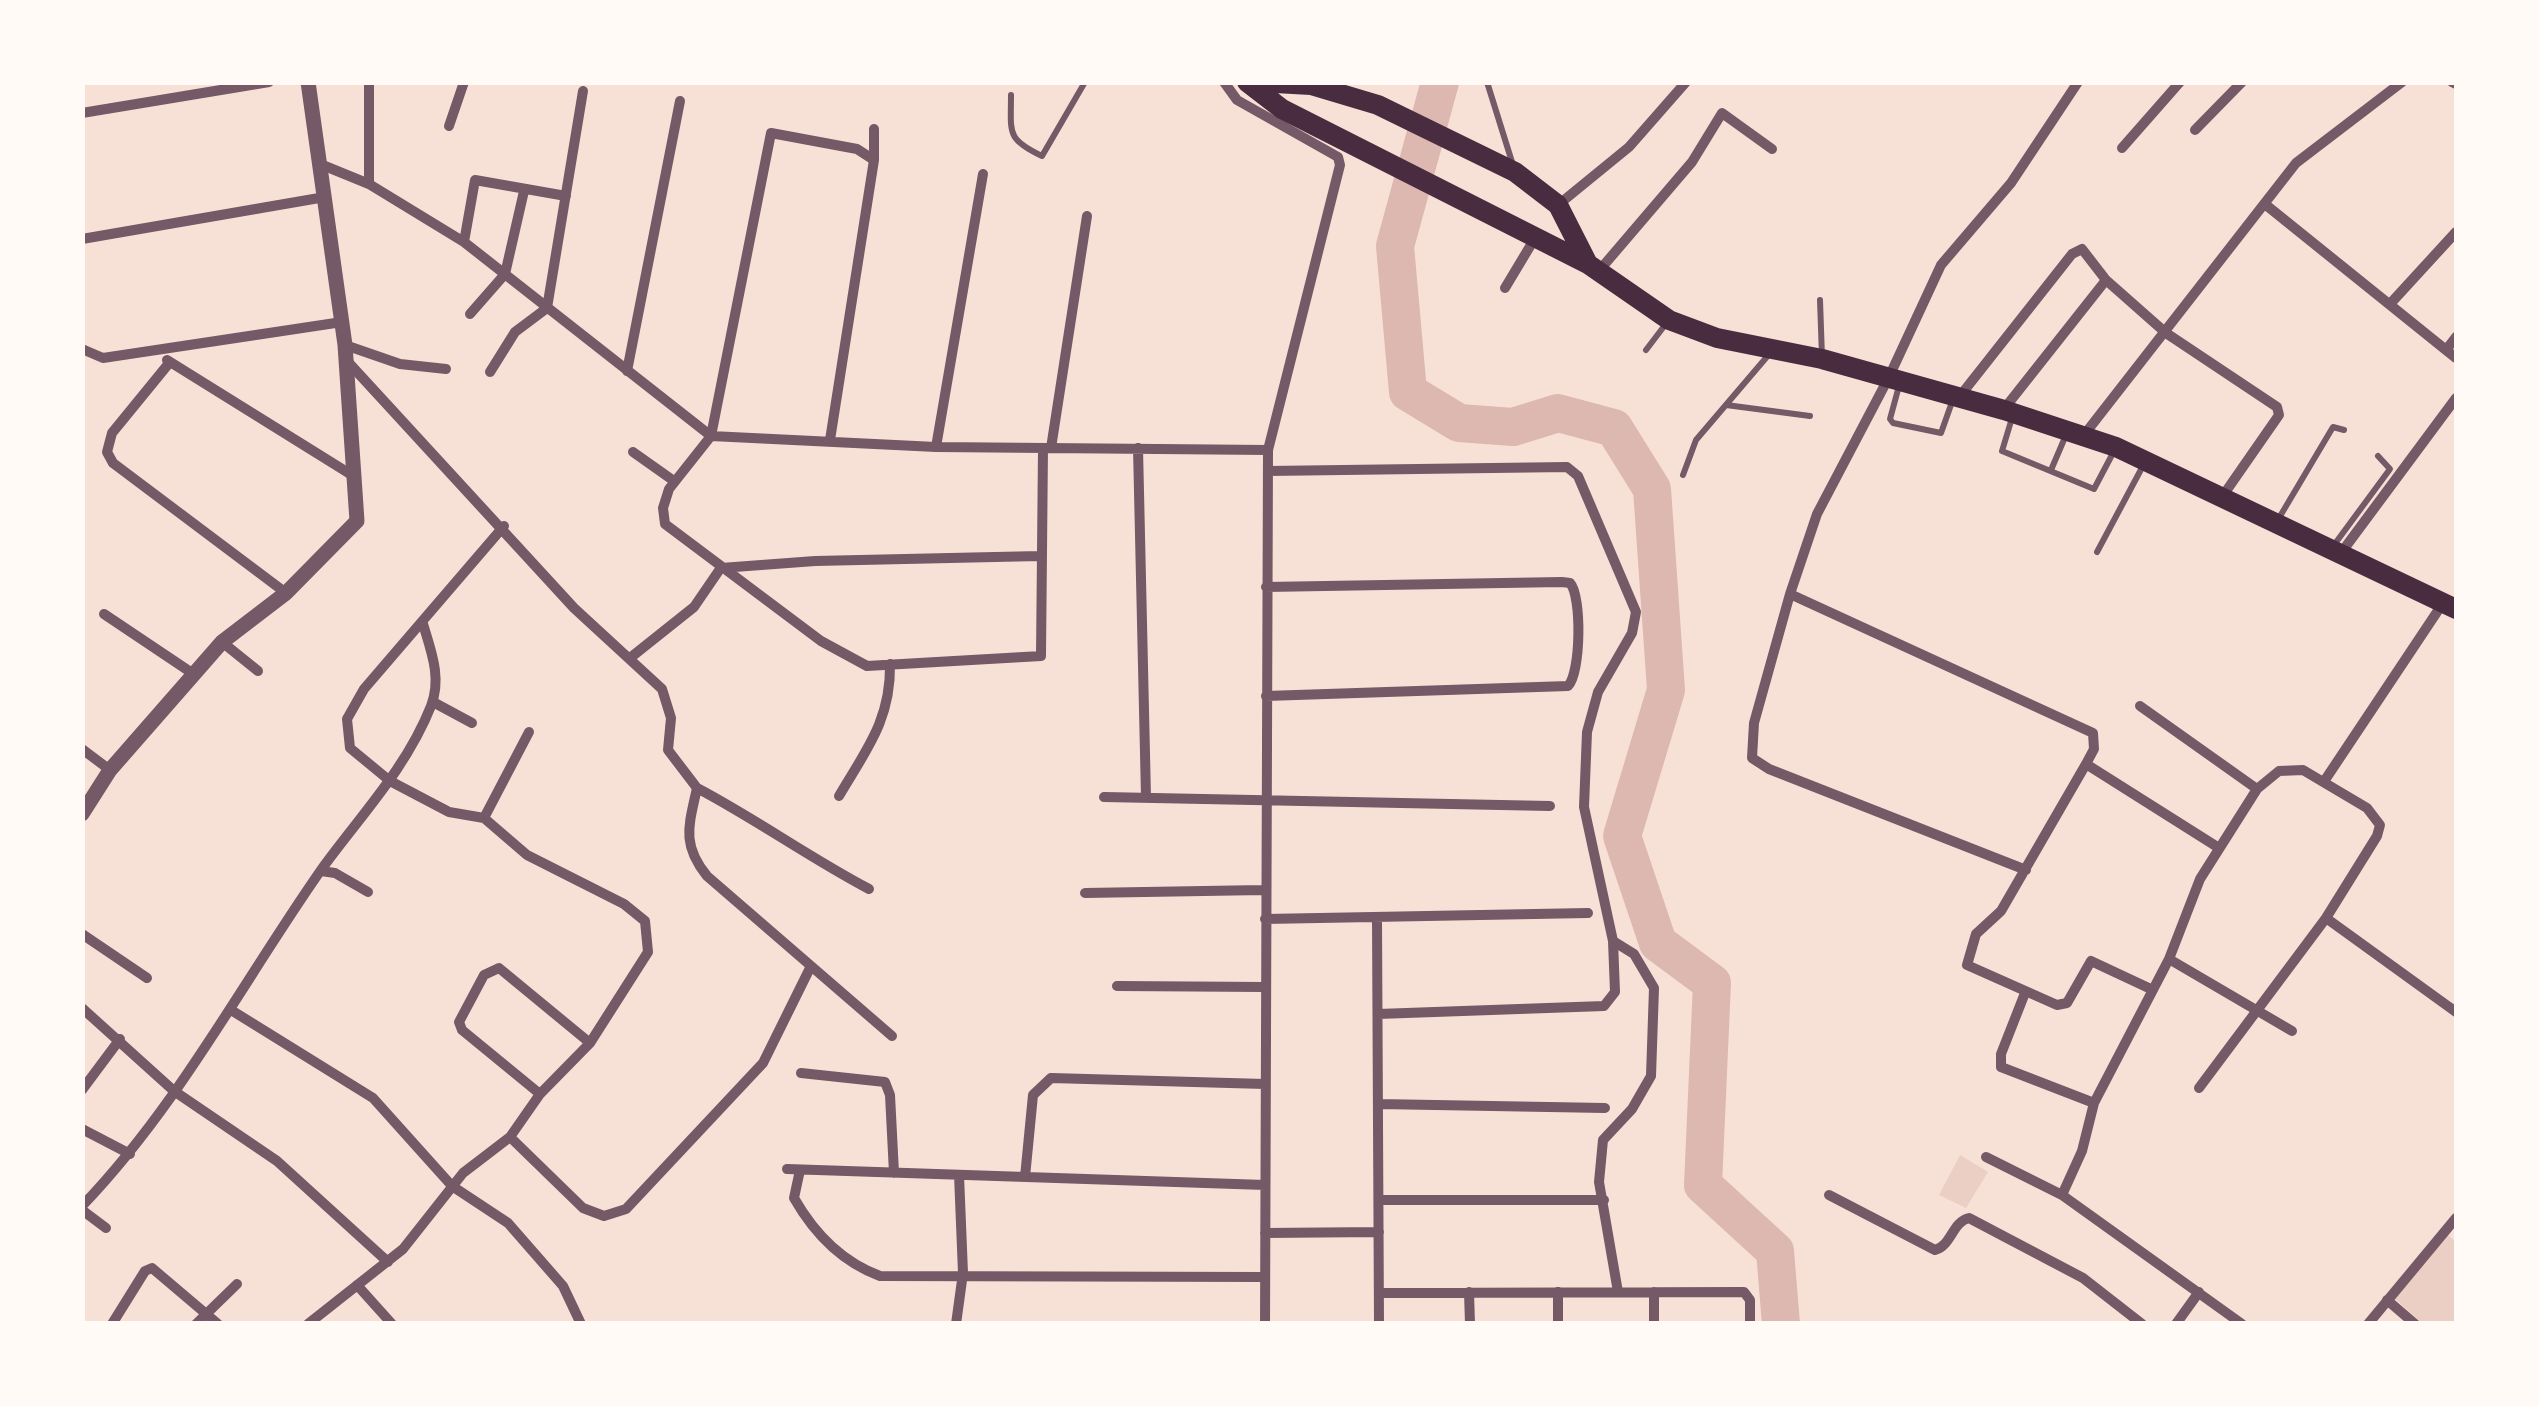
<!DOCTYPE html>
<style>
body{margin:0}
#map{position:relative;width:2539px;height:1406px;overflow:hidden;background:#f7e1d7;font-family:Roboto,sans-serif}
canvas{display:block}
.frame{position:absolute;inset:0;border:85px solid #fffaf5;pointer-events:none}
</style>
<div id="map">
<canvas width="2539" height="1406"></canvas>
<div class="frame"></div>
</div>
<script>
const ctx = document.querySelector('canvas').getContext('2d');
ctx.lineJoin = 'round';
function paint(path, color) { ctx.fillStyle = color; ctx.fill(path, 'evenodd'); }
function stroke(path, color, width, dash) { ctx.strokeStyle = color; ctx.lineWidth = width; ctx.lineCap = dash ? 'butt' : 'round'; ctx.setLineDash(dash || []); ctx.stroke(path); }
const green = new Path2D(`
 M1960,1155l28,17 -22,36 -27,-13z
 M2448,1235l8,7v81h-34l-27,-24z`);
const river = new Path2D(`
 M1440,82l-45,164 13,146 51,31 54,4 45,-14 56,15 38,61 14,201 -44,146 36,107 54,40 -9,202 72,66 6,73`);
const service = new Path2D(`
 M1487,82l25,80
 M1011,95c0,38 -5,44 31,61l43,-74
 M1820,300l2,57
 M1646,350l19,-25
 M1899,386l-9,33 3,4 48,10 11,-31
 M1726,405l84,11
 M2012,418l-10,33 92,38 19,-36
 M2051,470l15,-35
 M1683,475l13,-35 75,-88
 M2279,518l54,-91 11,3
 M2334,545l56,-76 -12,-13
 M2097,552l48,-90`);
const minor = new Path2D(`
 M1224,82l13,18 101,57 2,8 -72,285 -3,874
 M2078,82l-67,101 -70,82 -52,112 -72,137 -27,80 303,139 1,16 -8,15 -85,147 -25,23 -9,31 90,40 10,-2 24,-42 62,29
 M2452,82l4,2
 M82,113l187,-31
 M449,126l15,-44
 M2195,130l47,-48
 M2122,148l58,-66
 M874,160l-17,-11 -86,-16 -60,303 -42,53 -6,19 2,16 156,117 46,25 174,-10 2,-208
 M320,164l49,20 95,58 247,194 225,11 332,3
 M369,184v-102
 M1558,205l71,-58 57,-65
 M2266,205l180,145
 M82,239l243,-42
 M464,242l11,-62 91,16
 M1598,272l94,-110 30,-49 50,36
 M1505,288l30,-50
 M2390,304l66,-72
 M470,314l35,-40 19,-83
 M2456,337l-10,13 10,8
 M345,345l55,19 46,5
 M82,349l21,9 239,-36
 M167,360l188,117
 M170,362l-58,71 -5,19 6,11 173,130
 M348,362l226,246 88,81 9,29 -3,32 29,38c-8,37 -16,56 10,88l185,160
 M627,371l53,-270
 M490,372l25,-40 32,-24 36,-217
 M1960,396l112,-142 10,-5 24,31 60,53 111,74 2,8 -57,82
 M2004,409l102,-129
 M2084,435l212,-272 106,-81
 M830,440l44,-280v-31
 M936,447l47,-273
 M1051,448l36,-232
 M1138,448l8,349
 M633,452l41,29
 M1268,471l299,-4 11,9 58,136 -4,21 -34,59 -11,40 -3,75 29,134 21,13 20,34 -3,88 -19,33 -29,31 -4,42 19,110
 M2341,553l115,-155
 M721,568l94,-7 225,-5
 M1790,594l-36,129 -2,35 17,11 257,101
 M104,614l91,61
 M222,642l36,29
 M630,658l64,-51 26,-38
 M1266,696l302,-10c13,-13 14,-90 2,-103l-8,-1 -296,5
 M433,702l39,21
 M2140,706l117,83
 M82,749l28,21
 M2086,764l133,84
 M2325,780l118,-177
 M697,788c59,31 113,70 172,101
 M839,796c27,-46 52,-76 51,-132
 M1104,797l446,9
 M484,818l45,-86
 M321,871l14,2 33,19
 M1085,893l178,-3
 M2326,918l130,94
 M1265,919l323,-6
 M1377,919l2,405
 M82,934l65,44
 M2169,959l123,72
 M1117,986l147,1
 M2025,993l-24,61v13l93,36
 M82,1008l92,83 103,70 111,101
 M231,1010l142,88 79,88 56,37 55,63 18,38
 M1378,1014l226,-8 11,-14 -2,-51
 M801,1073l84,9 5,13 4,78
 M82,1090l38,-51
 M540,1094l-78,-64 -3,-8 25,-47 15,-7 91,75
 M1378,1104l227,4
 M82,1129l48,25
 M510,1137l73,71 21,8 22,-7 137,-146 47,-95
 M1986,1157l76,38 180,129
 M787,1169l478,16
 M800,1170l-6,28c20,35 48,64 86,78l385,1
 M1025,1177l8,-82 18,-17 214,6
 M1829,1195l106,55c17,-5 17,-28 34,-32l114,60 59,46
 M2062,1195l20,-44 12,-48 75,-144 31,-80 57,-90 22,-18 24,-1 64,38 13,17 -3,11 -51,82 -127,170
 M1379,1200h225
 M82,1206c96,-100 160,-223 239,-336 39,-54 85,-101 110,-164 11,-28 0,-55 -8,-82
 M82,1210l24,18
 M1265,1233l114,-1
 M357,1285l35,39
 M1469,1292l1,32
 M1379,1293l365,-1 6,8v24
 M2387,1300l28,24
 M112,1324l33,-53 7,-3 66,56
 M196,1324l41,-40
 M308,1324l95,-75 60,-76 47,-36 30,-43 50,-51 58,-91 -3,-31 -21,-17 -97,-49 -43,-37 -35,-6 -59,-31 -40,-33 -3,-29 17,-30 140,-163
 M956,1324l7,-51 -4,-98
 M1558,1324v-32
 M1654,1324v-32
 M2176,1324l23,-32
 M2368,1324l88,-106`);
const tertiary = new Path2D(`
 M82,814l28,-44 112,-128 64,-49 71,-72 -12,-176 -37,-263`);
const primary = new Path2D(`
 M1247,82l35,27 306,155 81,56 48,18 105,21 182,51 112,37 340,162
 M1257,82l54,3 67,20 137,67 43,33 30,59`);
paint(green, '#ebcfc5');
stroke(river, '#dcb8b0', 38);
stroke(service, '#755966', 6);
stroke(minor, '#755966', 10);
stroke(tertiary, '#755966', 15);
stroke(primary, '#4a2c40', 20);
</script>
